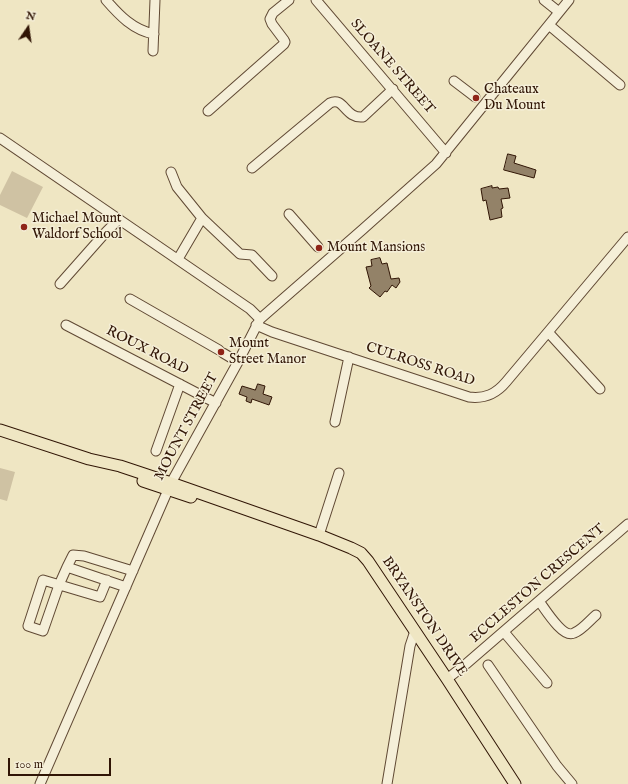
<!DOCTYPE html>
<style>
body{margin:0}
#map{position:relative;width:628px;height:784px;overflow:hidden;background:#efe6c3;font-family:"IM FELL English",serif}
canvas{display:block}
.north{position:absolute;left:8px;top:8px;width:40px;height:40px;-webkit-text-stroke:3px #f5efd8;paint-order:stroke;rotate:13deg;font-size:11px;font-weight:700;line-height:16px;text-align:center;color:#301505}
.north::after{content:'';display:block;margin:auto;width:14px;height:18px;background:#301505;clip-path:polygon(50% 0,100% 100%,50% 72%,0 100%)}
.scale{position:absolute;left:8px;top:758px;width:103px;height:18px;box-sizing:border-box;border:2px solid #301505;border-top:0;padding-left:5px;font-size:12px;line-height:14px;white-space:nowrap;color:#301505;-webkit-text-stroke:3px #f5efd8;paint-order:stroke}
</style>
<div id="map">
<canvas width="628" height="784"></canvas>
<div class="north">N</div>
<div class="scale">100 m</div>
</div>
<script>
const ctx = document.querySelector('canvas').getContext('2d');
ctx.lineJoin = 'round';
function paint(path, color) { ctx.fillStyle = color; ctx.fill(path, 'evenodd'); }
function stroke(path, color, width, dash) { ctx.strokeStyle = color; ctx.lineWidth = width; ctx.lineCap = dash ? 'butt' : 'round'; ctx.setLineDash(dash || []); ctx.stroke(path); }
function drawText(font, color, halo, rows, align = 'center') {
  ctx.font = font + ' "IM FELL English",serif'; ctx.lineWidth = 3; ctx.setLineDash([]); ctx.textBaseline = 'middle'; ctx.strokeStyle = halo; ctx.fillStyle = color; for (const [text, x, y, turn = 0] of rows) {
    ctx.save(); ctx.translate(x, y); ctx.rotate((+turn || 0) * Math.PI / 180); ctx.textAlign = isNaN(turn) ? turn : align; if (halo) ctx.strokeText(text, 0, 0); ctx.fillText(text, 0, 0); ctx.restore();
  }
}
const green = new Path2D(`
 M12,171l31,16 -16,31 -27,-13v-10z
 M0,468l15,4 -8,29 -7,-2z`);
const building = new Path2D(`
 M508,154l8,2 -2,7 22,7 -2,8 -30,-8z
 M492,186v2l6,-1 1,2 9,-1 2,10 -9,1 2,9 -2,1 1,8 -12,3 -4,-20 -3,1 -2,-12z
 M380,258l2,6 5,-1 4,16 8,-1 1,4 -4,6 -4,-3 -5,7 -2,-1 -5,6 -11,-9 2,-2 -5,-19 6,-1 -1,-6z
 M258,384l7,2 -2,8 9,3 -3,8 -17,-6 -1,4 -5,-2 1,-4 -8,-3 3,-8 13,4z`);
const minor = new Path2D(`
 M106,0c13,15 27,30 48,34
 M316,0l130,153
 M544,0l15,12
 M549,25l71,60
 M153,51l2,-51
 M454,81l21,16
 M208,111l76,-67 1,-2 -1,-2 -12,-16 -2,-5 3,-6 16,-13
 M0,138l250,171 10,10
 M252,168l78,-65c14,-7 15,16 33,14l30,-28
 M171,172l6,15 25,31
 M289,214l29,33
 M178,259l24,-41 38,36 12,1 20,21
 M60,284l46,-52 13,-13
 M130,299l89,51
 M66,325l150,78
 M256,325l16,7 197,65c16,2 27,-3 37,-15l122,-145
 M548,332l52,57
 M223,353l15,9
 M335,422l14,-65
 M156,451l24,-67
 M319,535l20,-62
 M67,567l-8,18 -16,46 -15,-5 15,-46 57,17 7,-17
 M126,587l-59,-20 6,-12 11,1 49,15
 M539,601c6,8 24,38 35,32 8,-3 15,-12 22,-18
 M504,632l43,51
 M488,665l69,101 15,18
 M447,679l19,-15 162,-140
 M40,784l131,-301 67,-121 22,-43 102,-89 74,-66 133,-164
 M387,784l23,-138 5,-15`);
const major = new Path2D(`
 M0,430l89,29 31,7 51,17 148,52 32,13 10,5 7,8 79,118 68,105
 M143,481l48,16`);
const markers = [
 [476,98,4,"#8f2418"],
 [24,227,4,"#8f2418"],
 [319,248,4,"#8f2418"],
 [221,352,4,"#8f2418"]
];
const streetNames = [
 ["SLOANE STREET",392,67,49],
 ["ROUX ROAD",147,351,27],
 ["CULROSS ROAD",420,365,18],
 ["MOUNT STREET",187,427,-62],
 ["ECCLESTON CRESCENT",538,584,-41],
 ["BRYANSTON DRIVE",424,617,56]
];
const poiNames = [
 ["Chateaux",484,90],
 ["Du Mount",484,106],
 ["Michael Mount",32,219],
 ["Waldorf School",32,235],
 ["Mount Mansions",327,248],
 ["Mount",229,344],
 ["Street Manor",229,360]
];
paint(green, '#cfc2a3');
paint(building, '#938268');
stroke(building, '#301505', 1);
stroke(minor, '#604934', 11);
stroke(major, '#301505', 13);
stroke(minor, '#f5efd8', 9);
stroke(major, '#efe6c3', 11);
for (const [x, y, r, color] of markers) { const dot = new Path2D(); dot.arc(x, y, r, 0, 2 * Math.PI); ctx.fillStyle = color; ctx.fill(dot); stroke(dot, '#f5efd8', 1.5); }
drawText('14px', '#301505', '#f5efd8', streetNames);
drawText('14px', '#301505', '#f5efd8', poiNames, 'left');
</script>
